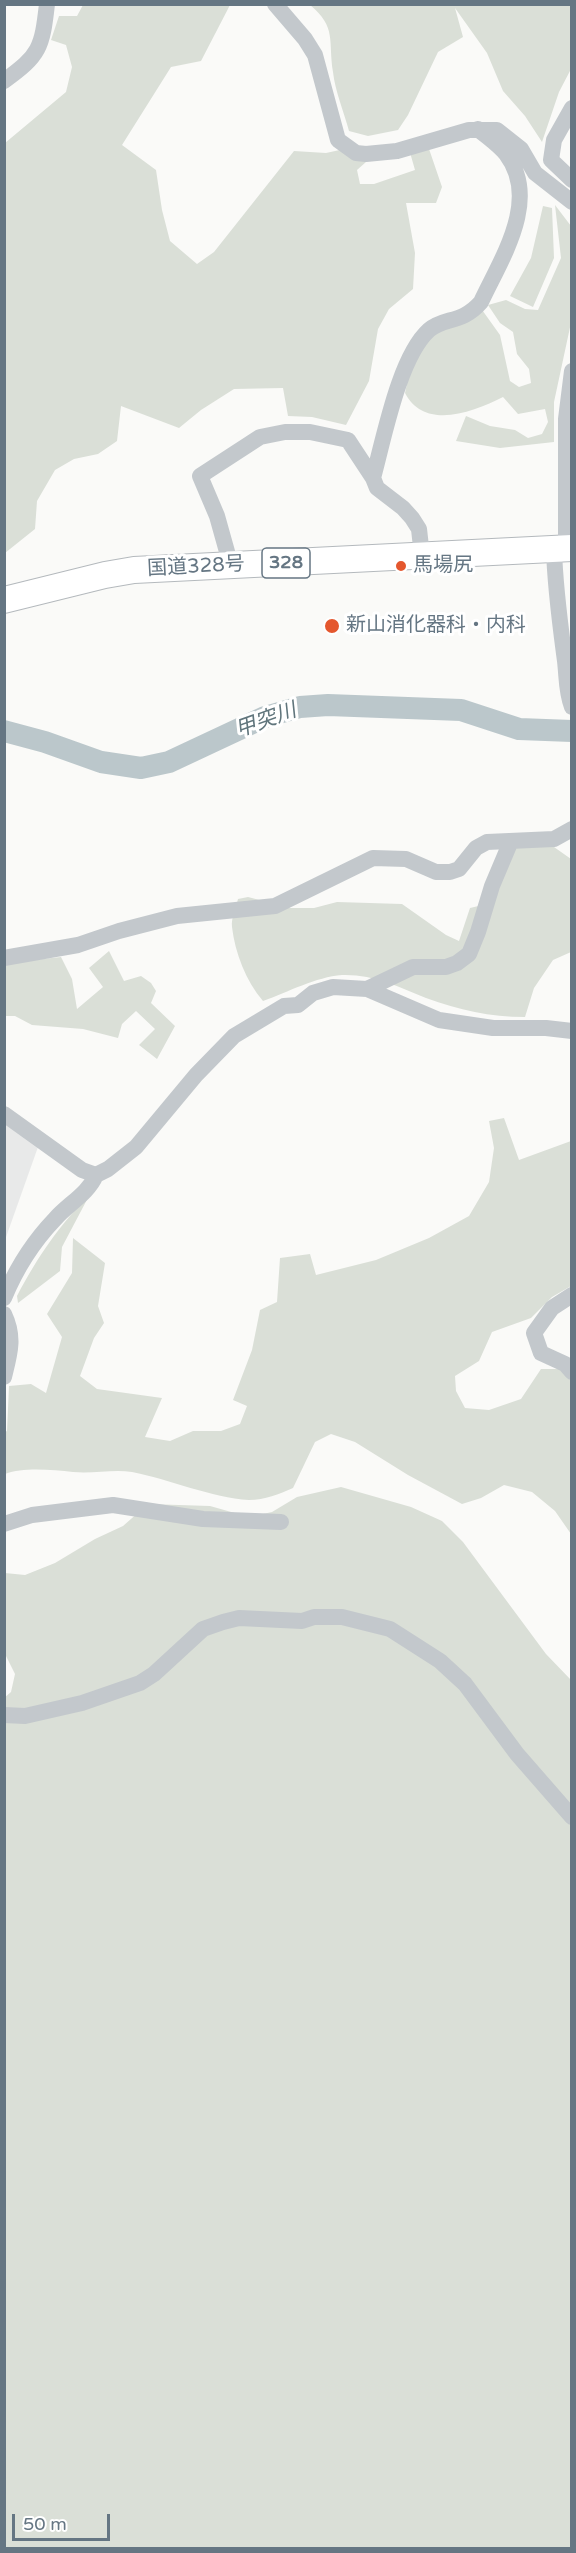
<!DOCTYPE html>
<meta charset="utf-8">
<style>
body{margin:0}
#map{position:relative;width:576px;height:2553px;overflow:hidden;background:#fafaf8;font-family:"Varela Round",sans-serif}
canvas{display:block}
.frame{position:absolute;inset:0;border:6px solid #657683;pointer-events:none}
.scale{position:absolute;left:12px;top:2514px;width:98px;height:27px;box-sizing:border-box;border:3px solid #657683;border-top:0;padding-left:8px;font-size:18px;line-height:21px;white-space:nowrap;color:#657683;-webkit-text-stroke:4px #fff;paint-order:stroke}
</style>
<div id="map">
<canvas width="576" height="2553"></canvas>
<div class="frame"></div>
<div class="scale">50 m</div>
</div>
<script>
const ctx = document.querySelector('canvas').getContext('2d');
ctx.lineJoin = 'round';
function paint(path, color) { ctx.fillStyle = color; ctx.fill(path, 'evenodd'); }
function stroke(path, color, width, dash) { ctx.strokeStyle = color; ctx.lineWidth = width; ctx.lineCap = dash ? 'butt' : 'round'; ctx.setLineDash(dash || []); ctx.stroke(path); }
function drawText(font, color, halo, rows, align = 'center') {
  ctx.font = font + ' "Varela Round","Noto Sans JP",sans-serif'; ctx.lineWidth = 6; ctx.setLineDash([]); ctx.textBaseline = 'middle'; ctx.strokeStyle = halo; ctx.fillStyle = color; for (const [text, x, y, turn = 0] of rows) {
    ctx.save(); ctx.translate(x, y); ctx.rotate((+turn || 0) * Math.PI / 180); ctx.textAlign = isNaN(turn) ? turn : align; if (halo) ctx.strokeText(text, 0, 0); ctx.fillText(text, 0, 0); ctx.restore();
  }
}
const built = new Path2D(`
 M5,1124l33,23 -33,93z`);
const green = new Path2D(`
 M83,5h147l-29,56 -30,6 -49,78 34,25 6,40 8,31 27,23 17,-12 80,-101 32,2 32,-7 17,8 -18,16 3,14h14l41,-14 -6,-21 19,-3 14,41 -6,16h-30l9,50 -2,36 -24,20 -11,20 -9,52 -23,44 -34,-8 -24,-1 -5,-28 -49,1 -33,21 -22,18 -58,-22 -4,35 -19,13 -24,5 -19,11 -18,31 -2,28 -30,24v-410l61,-51 6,-25 -6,-22 -15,-5 8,-24h18z
 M310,5h261v64l-12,23 -17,50 -17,-26 -22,-25 -16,-38 -32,-45 8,29 -25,15 -30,63 -10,15 -30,6 -19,-5c-5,-19 -14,-40 -16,-59 -5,-31 4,-45 -23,-67z
 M555,205l16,21 1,92 -18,84v40l-54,6 -44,-7 10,-25 24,10 25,4 13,8 14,-4 6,-12 -3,-13 -27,5 -15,-17c-30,15 -78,34 -98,-4l6,-29 8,-22 61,-35 20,28 10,46 9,6 12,-4 -2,-14 -12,-15 -4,-22 -13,-9 -12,-18 18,-5 19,9 13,1 23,-52z
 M543,206l9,2 2,50 -21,49 -23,-11 21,-38z
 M516,837l38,10 17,12v93l-18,8 -19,28 -9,29c-35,0 -66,-7 -99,-19 -27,-11 -53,-24 -84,-23 -26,2 -54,17 -79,26 -17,-20 -28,-48 -31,-74 -1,-9 4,-20 6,-28l10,-2 42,11h24l23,-6 65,2 44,31 13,6 11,-33 21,-5z
 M109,951l15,30 17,-5 10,7 5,8 -5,12 24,23 -18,33 -18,-14 16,-16 -19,-18 -14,13 -4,14 -35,-9 -51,-4 -17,-9h-10v-53l56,-6 11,22 5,30 26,-22 -14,-19z
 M504,1118l15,42 52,-19v145l-19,11 -21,21 -39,14 -13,29 -24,15 1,15 9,17 24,2 32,-11 20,-30h30v165l-16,-23 -23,-19 -28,-7 -23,13 -19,6 -54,-29 -53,-33 -24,-8 -16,8 -22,46c-14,6 -28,12 -44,12 -37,-2 -80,-21 -117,-28 -19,-3 -39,2 -59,0 -21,-2 -49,-5 -68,2v-42l2,-1 2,-45 22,-2 15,9 16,-56 -15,-23 25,-41 1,-35 32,25 -7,43 6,17 -10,15 -14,38 17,13 65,9 -17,39 25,4 23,-10h28l19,-7 7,-18 -14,-6 19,-50 8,-40 17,-8 3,-44 30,-4 6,21 60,-15 53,-22 40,-22 20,-34 5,-34 -5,-27z
 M90,1194l-28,53 -2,24 -42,32 -1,-7c21,-40 42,-70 73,-102z
 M341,1487l70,20 31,14 21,21 83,112 25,26v868h-566l-1,-850 7,-6 4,-18 -10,-20v-81l20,2 30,-12 40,-24 28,-13 25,-22 62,2 39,11 23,-5 25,-15z`);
const river = new Path2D(`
 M4,731l41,11 56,20 40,6 28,-6 96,-45 35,-10 28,-2 133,5 58,19 53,2`);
const minor = new Path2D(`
 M275,4l30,35 10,16 23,85 18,13 10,1 31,-3 72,-21h28l24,19 14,24 37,29
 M4,81c36,-26 38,-33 43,-77
 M572,108l-18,32 -3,20 21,20
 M373,478c11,-40 26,-121 56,-148 15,-13 33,-6 52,-28 20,-43 60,-102 25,-148 -7,-9 -19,-17 -28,-25
 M566,548v-129l6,-48
 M554,549c1,39 6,74 11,112 2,17 1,31 7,46
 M231,566l-14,-50 -17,-40 60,-39 25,-5h25l38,8 25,38 4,10 26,20 9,10 7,11 3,27
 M4,958l74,-13 41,-14 58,-15 98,-10 98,-48 33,1 30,13h14l9,-3 17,-21 11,-6 67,-3 18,-10
 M367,989l46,-22h33l11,-4 12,-9 9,-22 14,-46 19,-45
 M4,1114l78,56 14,5 12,-6 28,-22 60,-72 38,-39 50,-30 14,-1 15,-12 20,-6 34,2 72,31 54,8h53l26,3
 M572,1295l-20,13 -18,25 7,20 24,11 7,8
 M4,1298c12,-29 29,-56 51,-79 13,-15 33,-25 41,-44
 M4,1314c11,23 6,39 0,63
 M4,1524l28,-9 81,-10 90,14 78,3
 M4,1715l21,1 57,-13 58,-20 14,-9 49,-45 20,-7 16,-4 63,3 12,-4h28l48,12 50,32 25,23 52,70 55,63`);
const highway = new Path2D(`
 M4,600l101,-25 29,-5 438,-22`);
const markers = [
 [401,566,6,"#e4572e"],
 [332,626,8,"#e4572e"]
];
const shields = [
 [286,563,48]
];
const shieldNames = [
 ["328",286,563]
];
const poiNames = [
 ["馬場尻",413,566],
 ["新山消化器科・内科",346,626]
];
const streetNames = [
 ["国道328号",196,567,-3]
];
const waterNames = [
 ["甲突川",266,721,-20]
];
paint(built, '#e8e9e9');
paint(green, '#dadfd7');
stroke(river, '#bbc7cb', 22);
stroke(highway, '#b4b9bd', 28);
stroke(minor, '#c3c8cc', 16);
stroke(highway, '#fff', 26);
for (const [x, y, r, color] of markers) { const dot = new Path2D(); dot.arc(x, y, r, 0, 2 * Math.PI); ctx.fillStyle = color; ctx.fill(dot); stroke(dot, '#fff', 2); }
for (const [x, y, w] of shields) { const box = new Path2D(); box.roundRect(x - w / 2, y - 15, w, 30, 4.5); ctx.fillStyle = '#fff'; ctx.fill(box); stroke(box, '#657683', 1.5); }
drawText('bold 18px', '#657683', null, shieldNames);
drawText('20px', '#657683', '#fff', poiNames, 'left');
drawText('20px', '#657683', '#fff', streetNames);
drawText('italic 21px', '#60757c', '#fff', waterNames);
</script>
